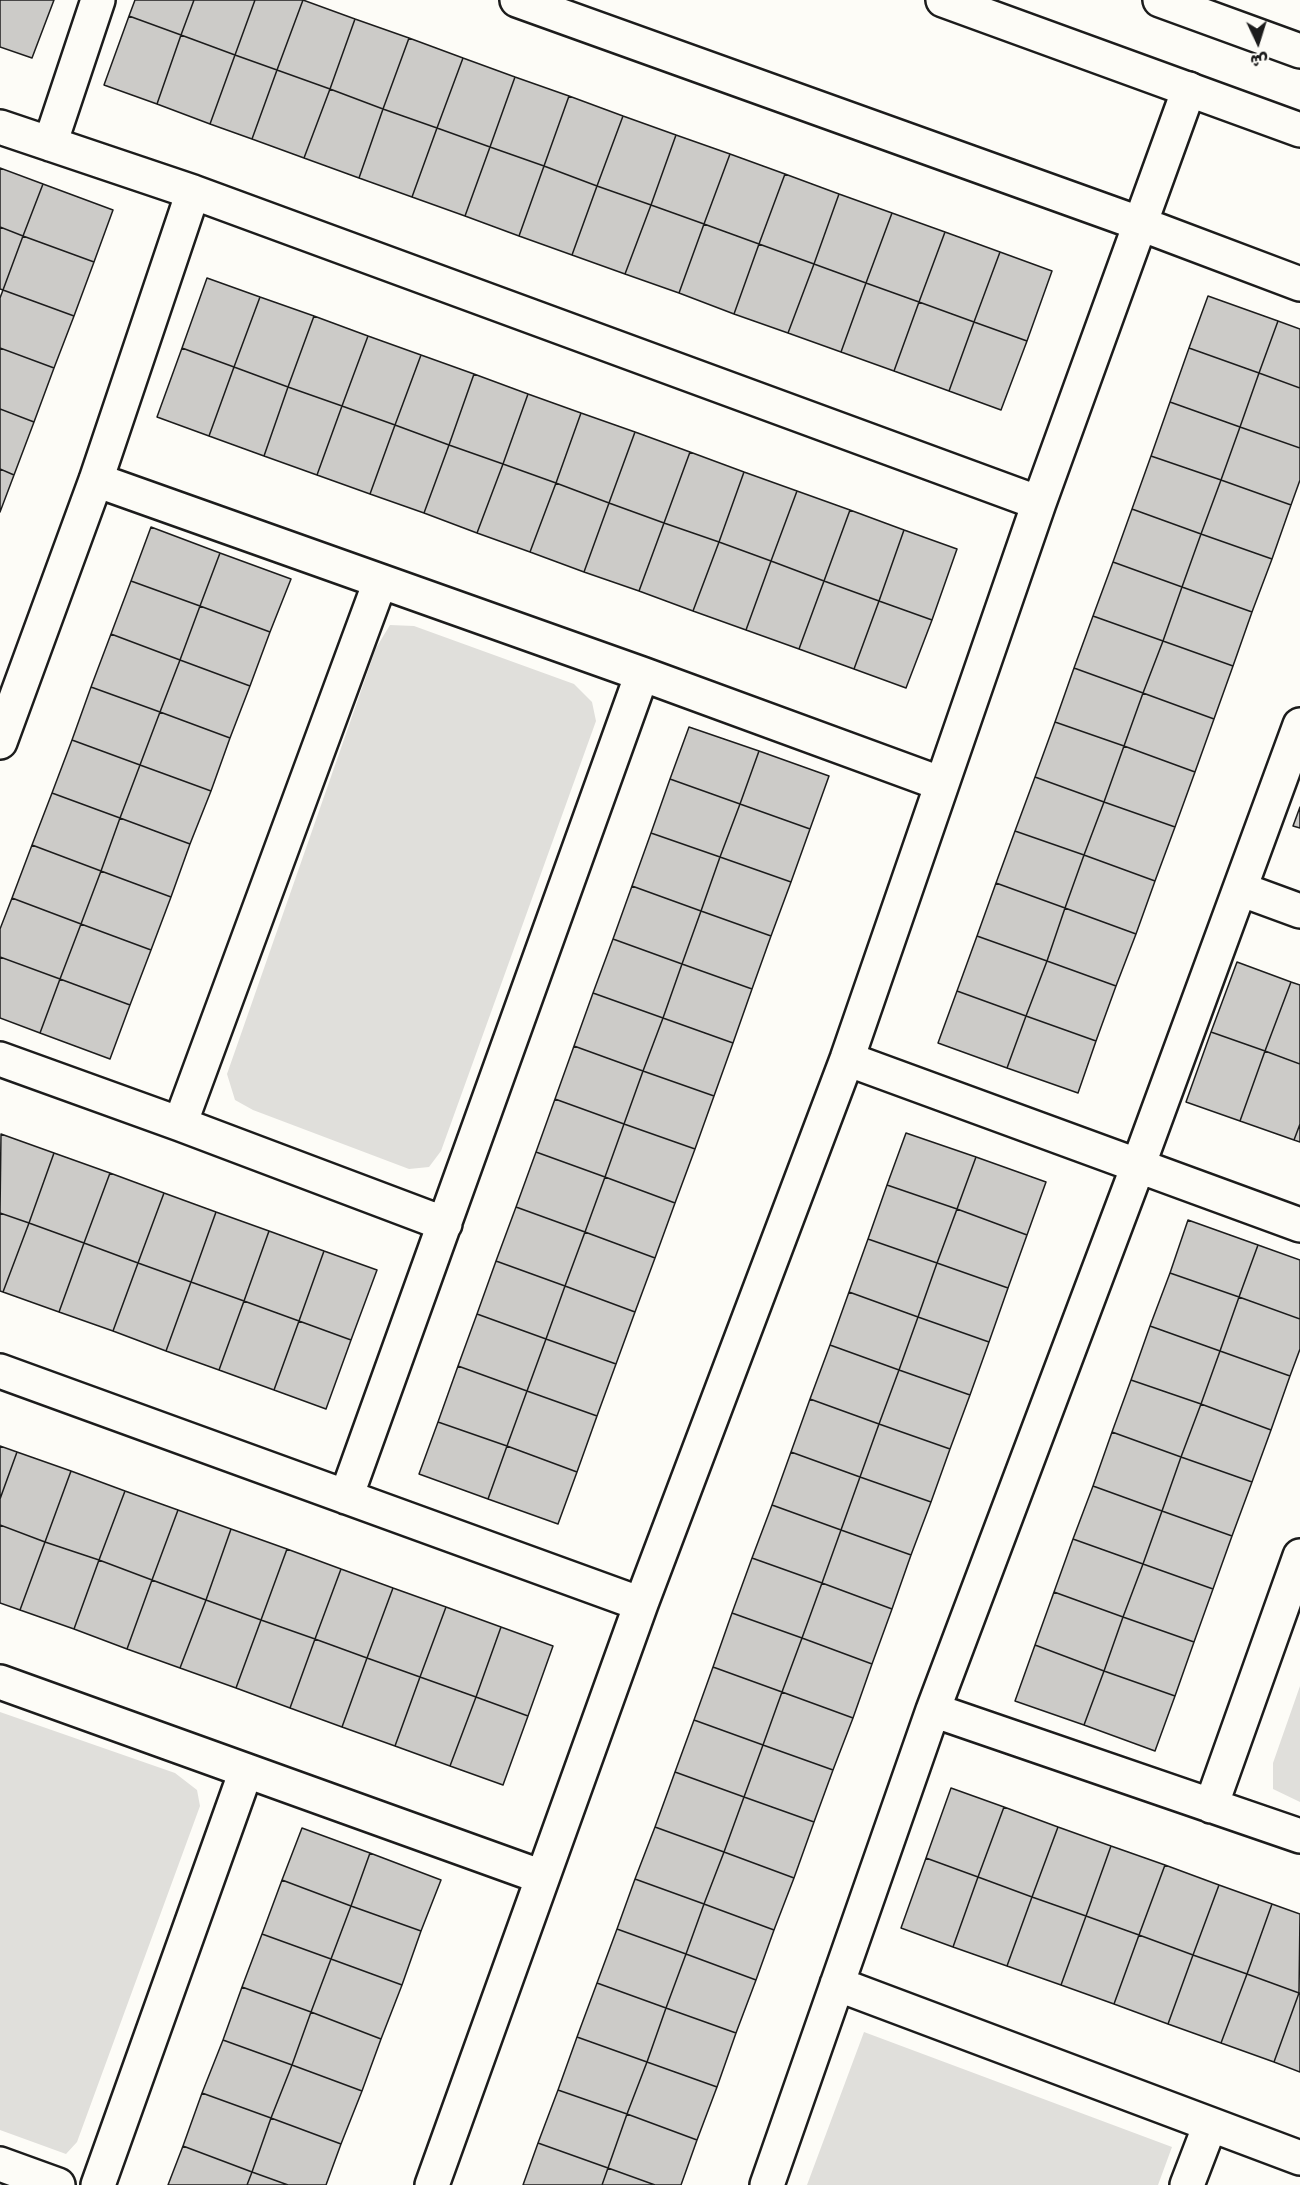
<!DOCTYPE html>
<meta charset="utf-8">
<style>
body{margin:0}
#map{position:relative;width:1300px;height:2185px;overflow:hidden;background:#fdfcf7;font-family:"Shantell Sans","Playpen Sans Arabic",sans-serif}
canvas{display:block}
.north{position:absolute;left:1228px;top:12px;width:60px;height:60px;-webkit-text-stroke:4px #fdfcf7;paint-order:stroke;rotate:176deg;font-size:16px;font-weight:700;line-height:24px;text-align:center;color:#1c1c1c}
.north::after{content:'';display:block;margin:auto;width:21px;height:27px;background:#1c1c1c;clip-path:polygon(50% 0,100% 100%,50% 72%,0 100%)}
</style>
<div id="map">
<canvas width="1300" height="2185"></canvas>
<div class="north">ش</div>
</div>
<script>
const ctx = document.querySelector('canvas').getContext('2d');
ctx.lineJoin = 'round';
function paint(path, color) { ctx.fillStyle = color; ctx.fill(path, 'evenodd'); }
function stroke(path, color, width, dash) { ctx.strokeStyle = color; ctx.lineWidth = width; ctx.lineCap = dash ? 'butt' : 'round'; ctx.setLineDash(dash || []); ctx.stroke(path); }
const green = new Path2D(`
 M390,625l24,1 160,58 18,18 4,19 -155,430 -12,16 -20,2 -156,-59 -18,-10 -8,-26 149,-426z
 M1300,1686v116l-27,-13v-26z
 M0,1712l175,61 22,17 3,16 -123,336 -11,12 -66,-24z
 M864,2032l308,115 -14,38h-351z`);
const building = new Path2D(`
 M0,0h54l-22,58 -32,-11z
 M135,0h59l-13,35 -52,-19z
 M194,0h61l-20,55 -54,-20z
 M255,0h48l-26,70 -42,-15z
 M303,0l52,19 -25,70 -53,-19z
 M129,16l52,19 -24,69 -53,-19z
 M355,19l54,19 -26,71 -53,-20z
 M181,35l54,20 -25,69 -53,-20z
 M409,38l54,20 -26,70 -54,-19z
 M235,55l42,15 -25,69 -42,-15z
 M463,58l52,19 -25,70 -53,-19z
 M277,70l53,19 -26,69 -52,-19z
 M515,77l54,19 -25,70 -54,-19z
 M330,89l53,20 -24,69 -55,-20z
 M569,96l54,20 -26,70 -53,-20z
 M383,109l54,19 -25,69 -53,-19z
 M623,116l53,19 -25,70 -54,-19z
 M437,128l53,19 -25,69 -53,-19z
 M676,135l54,19 -26,70 -53,-19z
 M490,147l54,19 -25,70 -54,-20z
 M730,154l55,20 -26,70 -55,-20z
 M544,166l53,20 -25,69 -53,-19z
 M0,168l43,16 -20,52 -23,-9z
 M785,174l54,20 -25,70 -55,-20z
 M43,184l70,26 -19,52 -71,-26z
 M597,186l54,19 -26,69 -53,-19z
 M839,194l53,19 -26,70 -52,-19z
 M651,205l53,19 -25,69 -54,-19z
 M892,213l53,19 -26,70 -53,-19z
 M704,224l55,20 -25,70 -55,-21z
 M0,227l23,9 -20,54 -3,-1z
 M945,232l55,20 -26,70 -55,-20z
 M23,236l71,26 -20,54 -71,-26z
 M759,244l55,20 -26,69 -54,-19z
 M1000,252l52,19 -25,70 -53,-19z
 M814,264l52,19 -25,69 -53,-19z
 M207,278l53,19 -26,70 -52,-19z
 M866,283l53,19 -25,69 -53,-19z
 M3,290l71,26 -20,52 -54,-20v-50z
 M1208,296l70,25 -19,52 -70,-25z
 M260,297l54,19 -26,71 -54,-20z
 M919,302l55,20 -25,69 -55,-20z
 M314,316l54,20 -26,70 -54,-19z
 M1278,321l22,8v59l-41,-15z
 M974,322l53,19 -26,69 -52,-19z
 M368,336l53,19 -26,70 -53,-19z
 M0,348l54,20 -20,54 -34,-13z
 M182,348l52,19 -25,69 -52,-19z
 M1189,348l70,25 -19,54 -70,-25z
 M421,355l53,19 -25,71 -54,-20z
 M234,367l54,20 -24,69 -55,-20z
 M1259,373l41,15v60l-60,-21z
 M474,374l54,20 -25,70 -54,-19z
 M288,387l54,19 -25,69 -53,-19z
 M528,394l53,19 -25,70 -53,-19z
 M1170,402l70,25 -19,53 -70,-24z
 M342,406l53,19 -25,69 -53,-19z
 M0,409l34,13 -20,53 -14,-6z
 M581,413l54,19 -26,71 -53,-20z
 M395,425l54,20 -25,68 -54,-19z
 M1240,427l60,21v32l-9,25 -70,-25z
 M635,432l55,20 -26,71 -55,-20z
 M449,445l54,19 -26,69 -53,-20z
 M690,452l54,20 -25,70 -55,-19z
 M1151,456l70,24 -20,54 -69,-25z
 M503,464l53,19 -26,69 -53,-19z
 M0,469l14,6 -14,37z
 M744,472l53,19 -26,70 -52,-19z
 M1221,480l70,25 -19,54 -71,-25z
 M556,483l53,20 -25,69 -54,-20z
 M797,491l53,19 -26,71 -53,-20z
 M609,503l55,20 -25,68 -55,-19z
 M1132,509l69,25 -19,53 -69,-25z
 M850,510l54,20 -25,71 -55,-20z
 M664,523l55,19 -26,69 -54,-20z
 M151,527l69,26 -20,53 -69,-25z
 M904,530l53,19 -25,71 -53,-19z
 M1201,534l71,25 -20,53 -70,-25z
 M719,542l52,19 -25,69 -53,-19z
 M220,553l71,26 -21,53 -70,-26z
 M771,561l53,20 -25,68 -53,-19z
 M1113,562l69,25 -19,54 -70,-25z
 M131,581l69,25 -20,54 -69,-26z
 M824,581l55,20 -25,68 -55,-20z
 M1182,587l70,25 -19,54 -70,-25z
 M879,601l53,19 -26,68 -52,-19z
 M200,606l70,26 -20,54 -70,-26z
 M1093,616l70,25 -20,52 -69,-25z
 M111,634l69,26 -20,52 -69,-25z
 M1163,641l70,25 -19,53 -71,-26z
 M180,660l70,26 -20,52 -70,-26z
 M1074,668l69,25 -19,53 -69,-24z
 M91,687l69,25 -20,53 -68,-25z
 M1143,693l71,26 -19,53 -71,-26z
 M160,712l70,26 -19,53 -71,-26z
 M1055,722l69,24 -20,56 -69,-25z
 M689,727l70,24 -19,53 -70,-25z
 M72,740l68,25 -20,53 -68,-25z
 M1124,746l71,26 -20,55 -71,-25z
 M759,751l70,25 -19,53 -70,-25z
 M140,765l71,26 -21,53 -70,-26z
 M1035,777l69,25 -20,53 -69,-24z
 M670,779l70,25 -20,53 -69,-24z
 M52,793l68,25 -19,53 -69,-26z
 M1104,802l71,25 -20,54 -71,-26z
 M740,804l70,25 -19,53 -71,-25z
 M1300,807v21l-7,-2z
 M120,818l70,26 -19,53 -70,-26z
 M1015,831l69,24 -19,53 -69,-25z
 M651,833l69,24 -19,54 -69,-25z
 M32,845l69,26 -20,53 -69,-26z
 M1084,855l71,26 -19,53 -71,-26z
 M720,857l71,25 -20,54 -70,-25z
 M101,871l70,26 -20,53 -70,-26z
 M996,883l69,25 -18,53 -70,-25z
 M632,886l69,25 -19,53 -69,-25z
 M12,898l69,26 -21,55 -60,-22v-28z
 M1065,908l71,26 -20,52 -69,-25z
 M701,911l70,25 -19,53 -70,-25z
 M81,924l70,26 -21,55 -70,-26z
 M977,936l70,25 -21,55 -69,-25z
 M613,939l69,25 -19,54 -70,-25z
 M0,957l60,22 -20,54 -40,-15z
 M1047,961l69,25 -20,55 -70,-25z
 M1237,962l54,20 -26,69 -54,-19z
 M682,964l70,25 -19,54 -70,-25z
 M60,979l70,26 -20,54 -70,-26z
 M1291,982l9,3v79l-35,-13z
 M957,991l69,25 -19,52 -69,-25z
 M593,993l70,25 -20,53 -69,-25z
 M1026,1016l70,25 -18,52 -71,-25z
 M663,1018l70,25 -19,53 -71,-25z
 M1211,1032l54,19 -25,70 -54,-19z
 M574,1046l69,25 -19,53 -69,-25z
 M1265,1051l35,13v60l-6,16 -54,-19z
 M643,1071l71,25 -19,53 -71,-25z
 M555,1099l69,25 -19,53 -69,-25z
 M624,1124l71,25 -20,54 -70,-26z
 M1300,1124v18l-6,-2z
 M906,1133l70,24 -19,52 -70,-24z
 M1,1134l53,19 -25,70 -29,-10z
 M536,1152l69,25 -20,55 -69,-25z
 M54,1153l56,20 -26,70 -55,-20z
 M976,1157l70,25 -19,53 -70,-26z
 M110,1173l54,20 -26,70 -54,-20z
 M605,1177l70,26 -20,55 -70,-26z
 M887,1185l70,24 -20,54 -69,-24z
 M164,1193l52,19 -25,70 -53,-19z
 M516,1207l69,25 -20,54 -69,-25z
 M957,1209l70,26 -19,53 -71,-25z
 M216,1212l53,19 -25,70 -53,-19z
 M0,1213l29,10 -26,69 -3,-1z
 M1188,1220l70,25 -19,52 -69,-24z
 M29,1223l55,20 -25,69 -56,-20z
 M269,1231l55,20 -25,70 -55,-20z
 M585,1232l70,26 -20,54 -70,-26z
 M868,1239l69,24 -19,54 -69,-25z
 M84,1243l54,20 -25,68 -54,-19z
 M1258,1245l42,15v59l-61,-22z
 M324,1251l53,19 -26,70 -52,-19z
 M496,1261l69,25 -19,53 -69,-25z
 M138,1263l53,19 -25,69 -53,-20z
 M937,1263l71,25 -19,54 -71,-25z
 M1170,1273l69,24 -19,54 -70,-25z
 M191,1282l53,19 -25,69 -53,-19z
 M565,1286l70,26 -19,52 -70,-25z
 M849,1292l69,25 -19,53 -69,-25z
 M1239,1297l61,22v30l-10,27 -70,-25z
 M244,1301l55,20 -25,69 -55,-20z
 M477,1314l69,25 -19,52 -69,-25z
 M918,1317l71,25 -19,53 -71,-25z
 M299,1321l52,19 -25,69 -52,-19z
 M1150,1326l70,25 -19,53 -70,-24z
 M546,1339l70,25 -19,52 -70,-25z
 M830,1345l69,25 -20,54 -69,-25z
 M1220,1351l70,25 -19,54 -70,-26z
 M458,1366l69,25 -20,55 -69,-24z
 M899,1370l71,25 -20,54 -71,-25z
 M1131,1380l70,24 -20,53 -69,-25z
 M527,1391l70,25 -20,56 -70,-26z
 M810,1399l69,25 -19,53 -69,-25z
 M1201,1404l70,26 -19,52 -71,-25z
 M438,1422l69,24 -19,53 -69,-25z
 M879,1424l71,25 -19,53 -71,-25z
 M1112,1432l69,25 -19,54 -69,-25z
 M0,1446l17,6 -17,47z
 M507,1446l70,26 -19,52 -70,-25z
 M17,1452l54,19 -26,71 -45,-17v-26z
 M791,1452l69,25 -19,53 -69,-25z
 M1181,1457l71,25 -20,54 -70,-25z
 M71,1471l54,20 -26,69 -54,-18z
 M860,1477l71,25 -20,53 -70,-25z
 M1093,1486l69,25 -19,53 -70,-25z
 M125,1491l53,19 -26,70 -53,-20z
 M772,1505l69,25 -19,53 -70,-25z
 M178,1510l53,19 -25,71 -54,-20z
 M1162,1511l70,25 -19,53 -70,-25z
 M0,1525l45,17 -25,68 -20,-7z
 M231,1529l56,20 -26,71 -55,-20z
 M841,1530l70,25 -19,54 -70,-26z
 M1073,1539l70,25 -20,53 -69,-25z
 M45,1542l54,18 -25,69 -54,-19z
 M287,1549l54,20 -26,70 -54,-19z
 M752,1558l70,25 -20,55 -70,-25z
 M99,1560l53,20 -25,69 -53,-20z
 M1143,1564l70,25 -19,53 -71,-25z
 M341,1569l52,19 -26,70 -52,-19z
 M152,1580l54,20 -26,68 -53,-19z
 M822,1583l70,26 -20,55 -70,-26z
 M393,1588l53,19 -26,70 -53,-19z
 M1054,1592l69,25 -19,54 -69,-26z
 M206,1600l55,20 -25,68 -56,-20z
 M446,1607l55,20 -25,70 -56,-20z
 M732,1613l70,25 -20,54 -69,-25z
 M1123,1617l71,25 -19,54 -71,-25z
 M261,1620l54,19 -25,69 -54,-20z
 M501,1627l52,19 -25,70 -52,-19z
 M802,1638l70,26 -19,54 -71,-26z
 M315,1639l52,19 -25,69 -52,-19z
 M1035,1645l69,26 -20,54 -69,-24z
 M367,1658l53,19 -25,69 -53,-19z
 M713,1667l69,25 -19,53 -69,-25z
 M1104,1671l71,25 -20,55 -71,-26z
 M420,1677l56,20 -26,69 -55,-20z
 M782,1692l71,26 -20,52 -70,-25z
 M476,1697l52,19 -25,69 -53,-19z
 M694,1720l69,25 -19,52 -69,-25z
 M763,1745l70,25 -19,52 -70,-25z
 M675,1772l69,25 -20,55 -69,-25z
 M951,1788l53,19 -26,70 -52,-19z
 M744,1797l70,25 -20,56 -70,-26z
 M1004,1807l54,20 -26,70 -54,-20z
 M655,1827l69,25 -20,52 -69,-25z
 M1058,1827l53,19 -25,70 -54,-19z
 M302,1828l68,25 -19,53 -69,-26z
 M1111,1846l54,19 -26,70 -53,-19z
 M724,1852l70,26 -20,52 -70,-26z
 M370,1853l71,27 -20,51 -70,-25z
 M926,1858l52,19 -25,70 -52,-19z
 M1165,1865l54,20 -26,70 -54,-20z
 M978,1877l54,20 -25,69 -54,-19z
 M635,1879l69,25 -18,50 -69,-25z
 M282,1880l69,26 -20,53 -69,-25z
 M1219,1885l53,19 -25,70 -54,-19z
 M1032,1897l54,19 -25,69 -54,-19z
 M704,1904l70,26 -18,50 -70,-26z
 M1272,1904l28,10 -1,79 -52,-19z
 M351,1906l70,25 -19,54 -71,-26z
 M1086,1916l53,19 -25,69 -53,-19z
 M617,1929l69,25 -20,54 -69,-25z
 M262,1934l69,25 -20,53 -69,-25z
 M1139,1935l54,20 -25,69 -54,-20z
 M686,1954l70,26 -20,53 -70,-25z
 M1193,1955l54,19 -26,69 -53,-19z
 M331,1959l71,26 -21,54 -70,-27z
 M1247,1974l52,19 -25,69 -53,-19z
 M597,1983l69,25 -19,54 -70,-25z
 M242,1987l69,25 -19,53 -69,-25z
 M1299,1993h1v79l-26,-10z
 M666,2008l70,25 -19,54 -70,-25z
 M311,2012l70,27 -19,52 -70,-26z
 M577,2037l70,25 -20,52 -69,-24z
 M223,2040l69,25 -21,53 -69,-25z
 M647,2062l70,25 -20,53 -70,-26z
 M292,2065l70,26 -21,53 -70,-26z
 M558,2090l69,24 -19,54 -70,-25z
 M202,2093l69,25 -19,54 -69,-26z
 M627,2114l70,26 -16,45h-26l-47,-17z
 M271,2118l70,26 -15,41h-38l-36,-13z
 M538,2143l70,25 -6,17h-79z
 M183,2146l69,26 -5,13h-79z
 M608,2168l47,17h-53z
 M252,2172l36,13h-41z`);
const minor = new Path2D(`
 M517,0l624,224 159,60
 M0,127l193,65 846,311
 M50,144l48,-144
 M96,480l546,194 300,110
 M0,742l96,-262 97,-288
 M1240,889l60,22
 M0,1059l180,65 265,100
 M847,1059l453,166
 M180,1124l200,-542
 M0,1371l641,233
 M346,1497l296,-823
 M0,1682l542,195
 M933,1710l367,126
 M1211,1806l89,-250
 M837,1984l463,174
 M0,2164l58,21
 M98,2185l148,-414
 M432,2185l209,-581 206,-545 192,-556 150,-414
 M767,2185l166,-475 205,-544 162,-441
 M1187,2185l23,-60`);
const tertiary = new Path2D(`
 M943,0l357,130
 M1160,0l140,51`);
paint(green, '#e0dfdb');
paint(building, '#cccbc8');
stroke(building, '#1c1c1c', 1.5);
stroke(minor, '#1c1c1c', 38);
stroke(tertiary, '#1c1c1c', 38);
stroke(minor, '#fdfcf7', 33);
stroke(tertiary, '#fdfcf7', 33);
</script>
